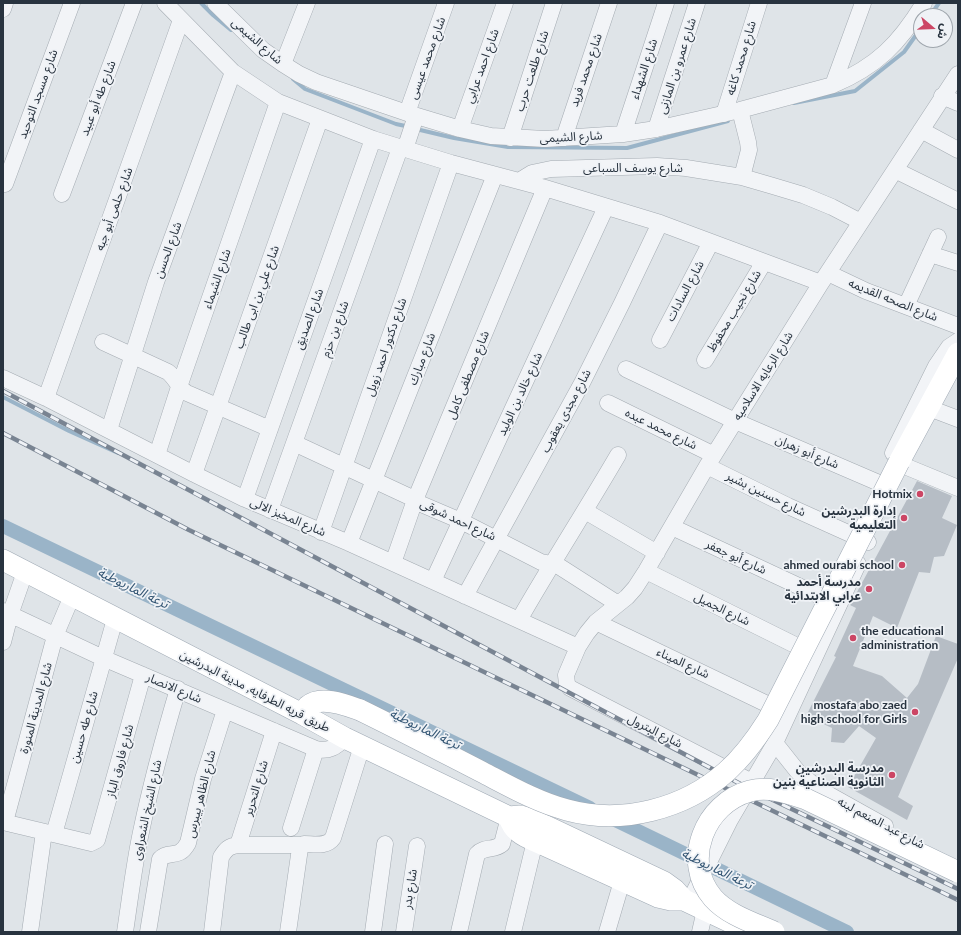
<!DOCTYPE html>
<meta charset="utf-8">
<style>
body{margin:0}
#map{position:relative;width:961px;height:935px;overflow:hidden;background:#dfe4e8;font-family:Lato,"Noto Sans Arabic",sans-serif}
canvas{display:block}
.frame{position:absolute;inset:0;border:4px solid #28333f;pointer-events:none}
.north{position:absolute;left:913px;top:8px;width:40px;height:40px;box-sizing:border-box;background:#eff2f6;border:1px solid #9fa6ad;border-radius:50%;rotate:109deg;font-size:11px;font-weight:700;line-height:16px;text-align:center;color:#28333f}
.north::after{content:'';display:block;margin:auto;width:14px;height:18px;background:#cc4564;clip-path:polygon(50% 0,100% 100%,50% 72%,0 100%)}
</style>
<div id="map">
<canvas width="961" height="935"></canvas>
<div class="frame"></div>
<div class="north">ش</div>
</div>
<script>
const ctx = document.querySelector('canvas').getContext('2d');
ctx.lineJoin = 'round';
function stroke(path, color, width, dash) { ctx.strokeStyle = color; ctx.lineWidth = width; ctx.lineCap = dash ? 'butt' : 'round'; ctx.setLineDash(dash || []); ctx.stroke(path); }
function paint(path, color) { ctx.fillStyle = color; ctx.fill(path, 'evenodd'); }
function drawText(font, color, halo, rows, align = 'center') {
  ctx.font = font + ' Lato,"Noto Sans Arabic",sans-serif'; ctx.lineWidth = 3.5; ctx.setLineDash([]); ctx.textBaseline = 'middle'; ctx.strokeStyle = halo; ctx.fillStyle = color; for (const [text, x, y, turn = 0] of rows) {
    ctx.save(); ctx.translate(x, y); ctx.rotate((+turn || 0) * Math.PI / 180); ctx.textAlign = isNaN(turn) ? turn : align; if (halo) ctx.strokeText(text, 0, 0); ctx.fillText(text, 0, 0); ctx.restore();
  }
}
const stream = new Path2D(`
 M201,3l12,12 18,15
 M930,16l9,-13
 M293,79l12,10 91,35 14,3
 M794,103l61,-12 49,-39 17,-24
 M416,129l38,9 54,9 119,1 101,-27
 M3,397l66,34 49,22`);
const canal = new Path2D(`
 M3,526l587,282
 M609,817l238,115`);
const building = new Path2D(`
 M917,481l35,15 -10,22 15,7 -13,31 -10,1 -4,16 -11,-1 -22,56 -24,-12 -20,50 29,10 25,22 11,-14 18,-48 22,8v14l-60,139 15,9 -6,14 -59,-33 28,-49 -17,-12 -15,17 -13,-1 1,-14 -26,-12 30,-59 -2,-1 22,-48 -6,-3z`);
const minor = new Path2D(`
 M165,3l68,69 45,30 95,37 78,24 94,25 115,35 161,60
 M215,3l48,47 20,14 16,10 17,8 91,31 53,16 31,7 54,3 78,-5 33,-5 84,-19 93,-25c44,-19 66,-41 91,-82
 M3,9l2,-6
 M283,64l24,-61
 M833,85l30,-82
 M942,96l16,7
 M740,110l8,32 1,8 -7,27
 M407,113l39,-110
 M724,114l35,-111
 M460,129l45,-126
 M656,129l41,-126
 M921,130l37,20
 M623,134l43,-131
 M510,138l44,-135
 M564,138l45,-135
 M405,149l11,-33
 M895,170l63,31
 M519,181l13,-8 19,-4 106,-3 29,2 56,9 31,9 30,9 29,12 29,15
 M5,184l67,-181
 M62,194l72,-191
 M930,254l28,9
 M828,273l38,18 92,35
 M906,306l32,-69
 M660,340l51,-98
 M103,342l65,30c8,6 10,16 19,21l83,36
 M705,360l59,-98
 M626,369l109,52 144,62
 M3,378l43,20 148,76 51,25 104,44 229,104
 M46,398l135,-378
 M608,403l106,52
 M937,411l21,8
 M109,430l47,-148 77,-210
 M294,443l116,54 11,7 40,17 80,41 16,3 61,39
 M893,453l43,-87 13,-19 9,-6
 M157,455l22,-68 99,-285
 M707,466l81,40 80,36
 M907,467l51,21
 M194,474l126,-355
 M245,499l128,-360
 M270,510l130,-362
 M585,511l72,42
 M672,527l150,70
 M321,532l130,-369
 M349,543l146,-368
 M393,563l22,-63 130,-312
 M646,571l151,75
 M433,581l173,-374
 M465,596l117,-213 40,-80 38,-80
 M3,611l100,47 213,91c13,3 20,-2 29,-11
 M519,620c32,-56 67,-110 99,-165
 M596,622l173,83
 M3,642l7,-27 15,-43
 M775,743l23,29 12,10 14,10 61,34
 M752,782l-182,-94 -3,-4 -1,-9 12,-28 9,-14 9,-11 31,-25 8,-9 11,-17 61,-105 114,-183 137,-209
 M3,822l88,21 6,-3 46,-165
 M5,822l50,-186 17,-40
 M291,828l25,-79
 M54,834l61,-215
 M238,845l36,-114
 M689,902l41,-82 45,-77 83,-179
 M30,932l14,-100
 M125,932c5,-33 9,-67 16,-100 10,-48 23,-96 37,-143
 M148,932l12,-73c9,-10 18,2 28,-16l15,-64 22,-69
 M212,932l9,-75c5,-8 8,-11 17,-12h64
 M288,932l12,-84 4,-4c10,0 23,3 29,-6l29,-92
 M373,932l12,-88
 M404,932l13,-86
 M459,932l18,-78c7,-8 17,-3 25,-10l7,-27
 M513,932l22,-91
 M607,932l15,-51
 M700,932l5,-22`);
const major = new Path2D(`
 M899,462l59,-109
 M3,560l299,154 43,24 164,79 11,-1 11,3 133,63 11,8 9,10 61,29
 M302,714c2,-2 4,-6 6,-8 13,-11 38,-1 52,4
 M509,817c4,14 14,19 26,24l123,56 13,3h13`);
const rail = new Path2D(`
 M3,391l745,397 210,101
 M3,433l186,97 769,370`);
const majorBridge = new Path2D(`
 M360,710c41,20 81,41 122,62 27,14 55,30 85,38 55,15 117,-1 159,-38 17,-15 30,-33 42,-52l131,-258
 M774,932c-20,-9 -46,-17 -61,-34 -32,-37 -8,-95 37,-107 19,-5 38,2 56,8l152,73`);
const markers = [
 [920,494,4,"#cc4564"],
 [904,518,4,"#cc4564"],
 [902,565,4,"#cc4564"],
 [869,589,4,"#cc4564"],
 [853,638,4,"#cc4564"],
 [915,712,4,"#cc4564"],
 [892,775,4,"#cc4564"]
];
const streetNames = [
 ["شارع الشيمى",257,41,41],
 ["شارع محمد عيسى",427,58,-70],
 ["شارع محمد كاغه",741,58,-73],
 ["شارع احمد عرابي",482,66,-70],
 ["شارع عمرو بن المازنى",677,66,-72],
 ["شارع الشهداء",644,69,-72],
 ["شارع محمد فريد",586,70,-71],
 ["شارع طلعت حرب",532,71,-72],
 ["شارع مسجد التوحيد",38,94,-70],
 ["شارع طه أبو عبيد",98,98,-69],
 ["شارع الشيمى",571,137,-3],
 ["شارع يوسف السباعى",633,168],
 ["شارع حلمى أبو جبه",114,209,-70],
 ["شارع الحسن",168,250,-70],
 ["شارع الشيماء",217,279,-71],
 ["شارع السادات",685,291,-62],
 ["شارع علي بن ابى طالب",257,297,-70],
 ["شارع الصحه القديمه",893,300,22],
 ["شارع نجيب محفوظ",734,311,-59],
 ["شارع الصديق",309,319,-70],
 ["شارع بن حزم",335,329,-70],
 ["شارع دكتور احمد زويل",386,347,-71],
 ["شارع مبارك",422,359,-69],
 ["شارع مصطفى كامل",468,375,-68],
 ["شارع الرعايه الاسلاميه",763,376,-58],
 ["شارع خالد بن الوليد",520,394,-65],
 ["شارع مجدى يعقوب",566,411,-62],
 ["شارع محمد عبده",661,429,26],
 ["شارع أبو زهران",807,452,23],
 ["شارع حسنين بشير",766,494,26],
 ["شارع المخبز الالى",288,517,23],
 ["شارع احمد شوقى",458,520,25],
 ["شارع أبو جعفر",736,557,25],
 ["شارع الجميل",722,609,26],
 ["شارع الميناء",683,663,25],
 ["شارع الانصار",174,688,23],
 ["طريق قريه الطرفايه, مدينة البدرشين",255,691,27],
 ["شارع المدينة المنورة",36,708,-75],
 ["شارع طه حسين",84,727,-74],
 ["شارع البترول",655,731,27],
 ["شارع فاروق الباز",120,761,-75],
 ["شارع التحرير",256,788,-73],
 ["شارع الظاهر بيبرس",201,794,-76],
 ["شارع الشيخ الشعراوى",147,810,-78],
 ["شارع عبد المنعم لبنه",881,823,28],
 ["شارع بدر",410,889,-81]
];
const poiNames = [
 ["Hotmix",912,494],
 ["إدارة البدرشين",896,511],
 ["التعليمية",896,525],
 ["ahmed ourabi school",894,565],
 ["مدرسة أحمد",861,582],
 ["عرابي الابتدائية",861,596],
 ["the educational",861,631,"left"],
 ["administration",861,645,"left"],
 ["mostafa abo zaed",907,705],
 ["high school for Girls",907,719],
 ["مدرسة البدرشين",884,768],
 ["الثانوية الصناعية بنين",884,782]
];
const waterNames = [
 ["ترعة الماريوطية",133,588,26],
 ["ترعة الماريوطية",425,729,26],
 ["ترعة الماريوطية",717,869,26]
];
stroke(stream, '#9ab4c8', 4);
stroke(canal, '#9ab4c8', 14);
paint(building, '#b6bdc5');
stroke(minor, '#a4abb2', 17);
stroke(major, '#9fa9b4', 22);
stroke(minor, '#f2f4f7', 16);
stroke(major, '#fff', 21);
stroke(rail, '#798492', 4.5);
stroke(rail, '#eff2f6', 3, [9]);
stroke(majorBridge, '#9fa9b4', 22, []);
stroke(majorBridge, '#fff', 21);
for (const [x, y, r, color] of markers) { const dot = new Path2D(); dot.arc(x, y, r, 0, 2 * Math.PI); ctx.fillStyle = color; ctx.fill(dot); stroke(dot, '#eff2f6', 1.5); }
drawText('12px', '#28333f', '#eff2f6', streetNames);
drawText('bold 12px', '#28333f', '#eff2f6', poiNames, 'right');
drawText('italic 13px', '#335573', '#eff2f6', waterNames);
</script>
